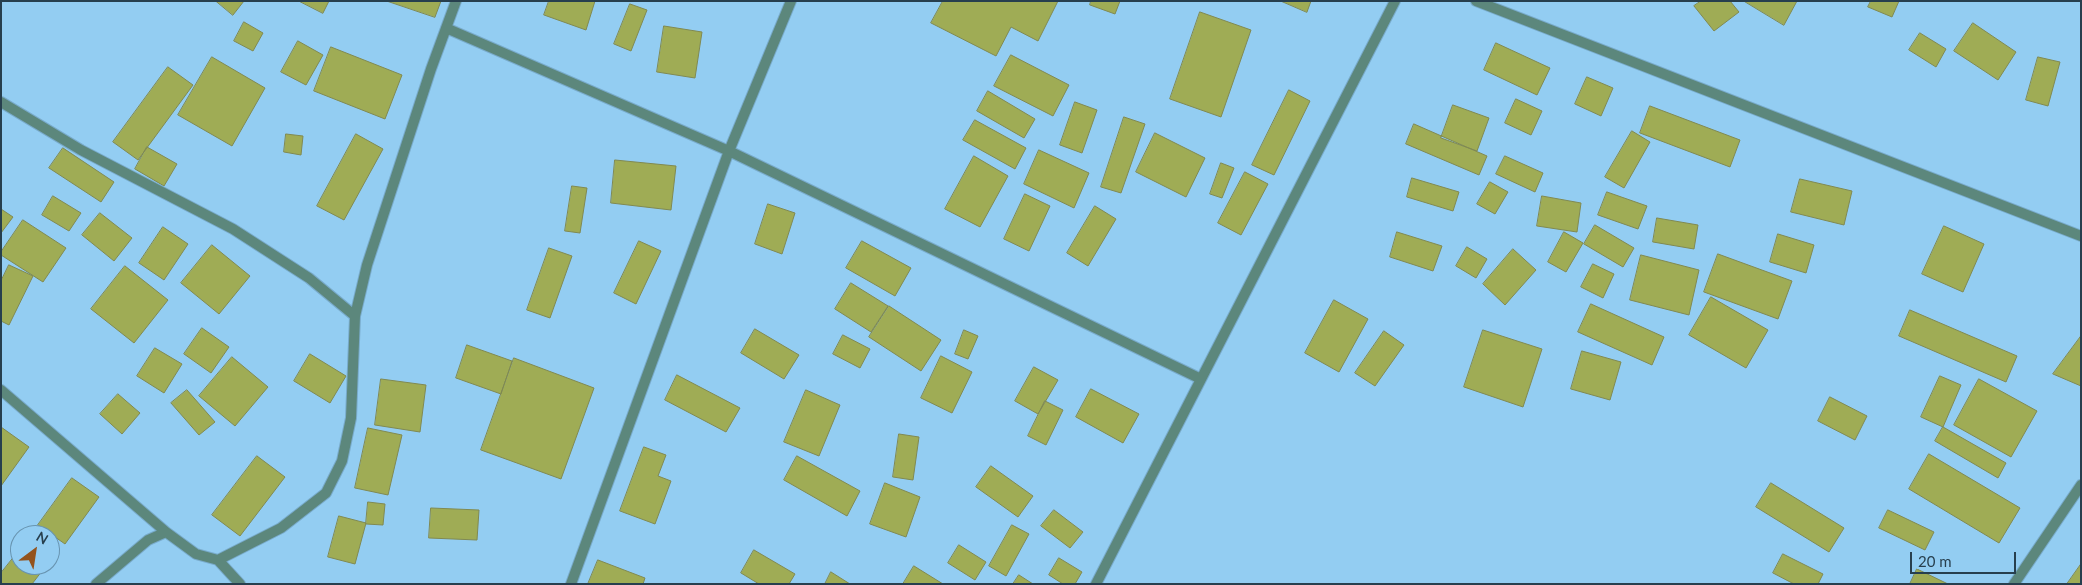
<!DOCTYPE html>
<style>
body{margin:0}
#map{position:relative;width:2082px;height:585px;overflow:hidden;background:#93cdf2;font-family:Lato,sans-serif}
canvas{display:block}
.frame{position:absolute;inset:0;border:2px solid #273f4e;pointer-events:none}
.north{position:absolute;left:10px;top:525px;width:50px;height:50px;box-sizing:border-box;background:#93cdf2;border:1px solid #6894b0;border-radius:50%;rotate:31deg;font-size:14px;font-weight:700;line-height:20px;text-align:center;color:#273f4e}
.north::after{content:'';display:block;margin:auto;width:18px;height:22px;background:#93531d;clip-path:polygon(50% 0,100% 100%,50% 72%,0 100%)}
.scale{position:absolute;left:1910px;top:552px;width:106px;height:22px;box-sizing:border-box;border:2px solid #273f4e;border-top:0;padding-left:6px;font-size:15px;line-height:18px;white-space:nowrap;color:#273f4e;-webkit-text-stroke:4px #93cdf2;paint-order:stroke}
</style>
<div id="map">
<canvas width="2082" height="585"></canvas>
<div class="frame"></div>
<div class="north">N</div>
<div class="scale">20 m</div>
</div>
<script>
const ctx = document.querySelector('canvas').getContext('2d');
ctx.lineJoin = 'round';
function paint(path, color) { ctx.fillStyle = color; ctx.fill(path, 'evenodd'); }
function stroke(path, color, width, dash) { ctx.strokeStyle = color; ctx.lineWidth = width; ctx.lineCap = dash ? 'butt' : 'round'; ctx.setLineDash(dash || []); ctx.stroke(path); }
const building = new Path2D(`
 M216,1h28l-11,14z
 M299,1h30l-6,12z
 M387,1h54l-6,16z
 M549,1h46l-9,29 -42,-15z
 M943,1h115l-20,40 -27,-14 -15,29 -65,-33z
 M1091,1h29l-5,13 -25,-9z
 M1281,1h30l-4,11z
 M1701,1h29l9,11 -25,19 -20,-25z
 M1744,1h53l-13,24z
 M1871,1h28l-7,16 -24,-10z
 M630,4l17,6 -16,41 -17,-7z
 M1200,12l51,18 -30,87 -51,-18z
 M244,22l19,11 -10,18 -19,-10z
 M1973,23l43,29 -18,28 -44,-29z
 M664,26l38,6 -7,46 -38,-6z
 M1920,33l26,16 -10,18 -27,-17z
 M298,41l25,14 -17,30 -25,-13z
 M1496,43l54,25 -13,27 -53,-25z
 M331,47l71,28 -17,44 -71,-28z
 M1011,55l58,30 -16,31 -59,-30z
 M212,57l53,31 -33,58 -54,-31z
 M2038,57l22,5 -12,44 -22,-6z
 M168,67l25,18 -55,75 -25,-18z
 M1587,77l26,11 -12,28 -26,-12z
 M1289,90l21,11 -36,74 -22,-10z
 M988,91l47,28 -11,19 -47,-27z
 M1516,99l26,12 -11,24 -26,-12z
 M1075,102l22,8 -15,43 -22,-8z
 M1453,105l36,13 -12,33 -36,-13z
 M1650,106l90,34 -10,27 -90,-34z
 M1124,117l21,7 -24,69 -20,-6z
 M975,120l51,28 -11,21 -52,-29z
 M1414,124l73,32 -8,19 -73,-31z
 M1632,131l18,11 -26,46 -19,-11z
 M1155,133l50,25 -19,39 -50,-25z
 M286,134l17,2 -2,19 -17,-3z
 M356,134l27,15 -39,71 -27,-14z
 M147,147l30,17 -13,22 -29,-17z
 M63,148l51,34 -13,20 -52,-34z
 M1039,150l50,23 -15,35 -50,-24z
 M974,156l34,20 -28,51 -35,-18z
 M1505,156l38,17 -8,19 -39,-18z
 M615,160l61,6 -5,44 -60,-7z
 M1221,163l13,5 -12,30 -12,-4z
 M1245,172l23,12 -27,51 -23,-12z
 M1412,178l47,14 -6,19 -46,-14z
 M1800,179l52,12 -8,34 -53,-13z
 M1490,182l18,10 -13,22 -18,-10z
 M572,186l15,2 -7,45 -15,-2z
 M1607,192l40,14 -9,23 -40,-14z
 M1025,194l25,12 -21,45 -25,-12z
 M53,196l28,17 -12,18 -27,-16z
 M1542,196l39,7 -4,29 -40,-6z
 M768,204l27,9 -13,41 -27,-10z
 M1095,206l21,13 -28,47 -21,-13z
 M1,209l12,8 -12,16z
 M100,213l32,25 -18,23 -32,-26z
 M1657,218l41,7 -4,24 -41,-7z
 M23,220l43,28 -23,34 -42,-27v-3z
 M1595,225l39,23 -11,19 -39,-23z
 M1944,226l40,18 -21,48 -41,-18z
 M163,227l25,17 -24,36 -25,-17z
 M1397,232l45,14 -9,25 -43,-14z
 M1564,232l19,11 -17,29 -18,-10z
 M1778,234l36,11 -8,28 -36,-11z
 M639,241l22,10 -25,53 -22,-11z
 M862,241l49,27 -16,28 -49,-28z
 M212,245l38,31 -31,38 -38,-31z
 M1467,247l20,12 -11,19 -20,-12z
 M549,248l23,8 -22,62 -23,-8z
 M1513,249l23,21 -31,35 -22,-21z
 M1718,254l74,27 -14,38 -74,-27z
 M1641,255l58,15 -10,45 -59,-15z
 M1593,264l21,10 -11,24 -22,-11z
 M9,265l24,11 -24,49 -8,-4v-40z
 M125,266l43,34 -34,43 -43,-34z
 M851,283l37,23 -17,26 -36,-23z
 M1711,297l57,33 -22,38 -57,-33z
 M1334,300l34,19 -29,53 -34,-19z
 M1591,304l73,33 -12,28 -74,-33z
 M889,306l52,34 -20,31 -52,-34z
 M1910,310l107,46 -11,26 -107,-46z
 M202,328l27,19 -18,26 -27,-19z
 M755,329l44,26 -15,24 -43,-26z
 M964,330l14,6 -10,23 -13,-5z
 M1483,330l59,19 -19,58 -59,-20z
 M1384,331l20,14 -29,41 -20,-13z
 M843,335l27,14 -10,19 -27,-14z
 M2081,336v50l-28,-12z
 M467,345l45,16 -11,33 -45,-16z
 M155,348l27,16 -18,29 -27,-17z
 M1582,351l39,11 -11,38 -39,-11z
 M310,354l36,22 -16,27 -36,-22z
 M941,356l31,16 -20,41 -31,-15z
 M232,357l36,30 -33,39 -36,-30z
 M514,358l80,30 -33,91 -80,-29z
 M1034,367l24,13 -20,34 -23,-13z
 M677,375l63,33 -14,24 -61,-32z
 M1940,376l21,9 -18,42 -22,-10z
 M381,379l45,6 -6,47 -45,-7z
 M1979,379l58,32 -26,46 -57,-32z
 M1091,389l48,25 -16,29 -47,-26z
 M187,390l28,32 -16,13 -28,-32z
 M806,390l34,15 -21,51 -35,-14z
 M118,394l22,19 -18,21 -22,-20z
 M1830,397l37,19 -12,24 -37,-19z
 M1045,401l18,9 -17,35 -18,-9z
 M1,427l28,20 -28,39z
 M1943,427l63,36 -8,15 -63,-37z
 M368,428l34,7 -14,60 -33,-7z
 M899,434l20,3 -6,43 -20,-3z
 M644,447l22,8 -8,21 13,5 -16,43 -35,-13z
 M1929,454l91,54 -21,35 -90,-54z
 M257,456l28,21 -45,59 -28,-21z
 M797,456l63,35 -13,25 -63,-36z
 M991,466l42,30 -15,21 -42,-30z
 M72,478l27,19 -34,47 -27,-19z
 M885,483l35,14 -14,40 -36,-13z
 M1771,483l73,45 -15,24 -73,-45z
 M368,502l17,2 -2,21 -17,-1z
 M431,508l48,2 -2,30 -48,-2z
 M1054,510l29,22 -13,16 -29,-22z
 M1888,510l46,22 -9,18 -46,-22z
 M339,516l27,7 -11,41 -27,-7z
 M1012,525l17,9 -23,42 -17,-10z
 M959,545l27,17 -11,18 -27,-17z
 M754,550l41,24 -6,10h-30l-18,-11z
 M18,552l2,2v11h15l7,6 -10,13h-31v-11z
 M1783,554l40,20 -5,10h-24l-21,-11z
 M1059,558l23,14 -7,12h-12l-14,-9z
 M598,560l47,18 -2,6h-55z
 M2081,564v20h-14z
 M914,566l29,18h-40z
 M1917,569l31,15h-38z
 M831,572l19,12h-25z
 M1019,575l14,9h-20z`);
const minor = new Path2D(`
 M1476,1l605,235
 M446,28l283,123 472,228
 M1,102l80,48 152,79 76,49 46,38
 M1,390l165,142 30,22 22,6 22,24
 M218,560l63,-32 45,-35 16,-32 9,-43 4,-102 12,-51 64,-196 25,-68
 M96,584l52,-44 18,-8
 M571,584l158,-433 62,-150
 M1096,584l299,-583
 M2014,584l67,-99`);
paint(building, '#9fac55');
stroke(building, '#808951', 1);
stroke(minor, '#79abcb', 12);
stroke(minor, '#5c877c', 10);
</script>
